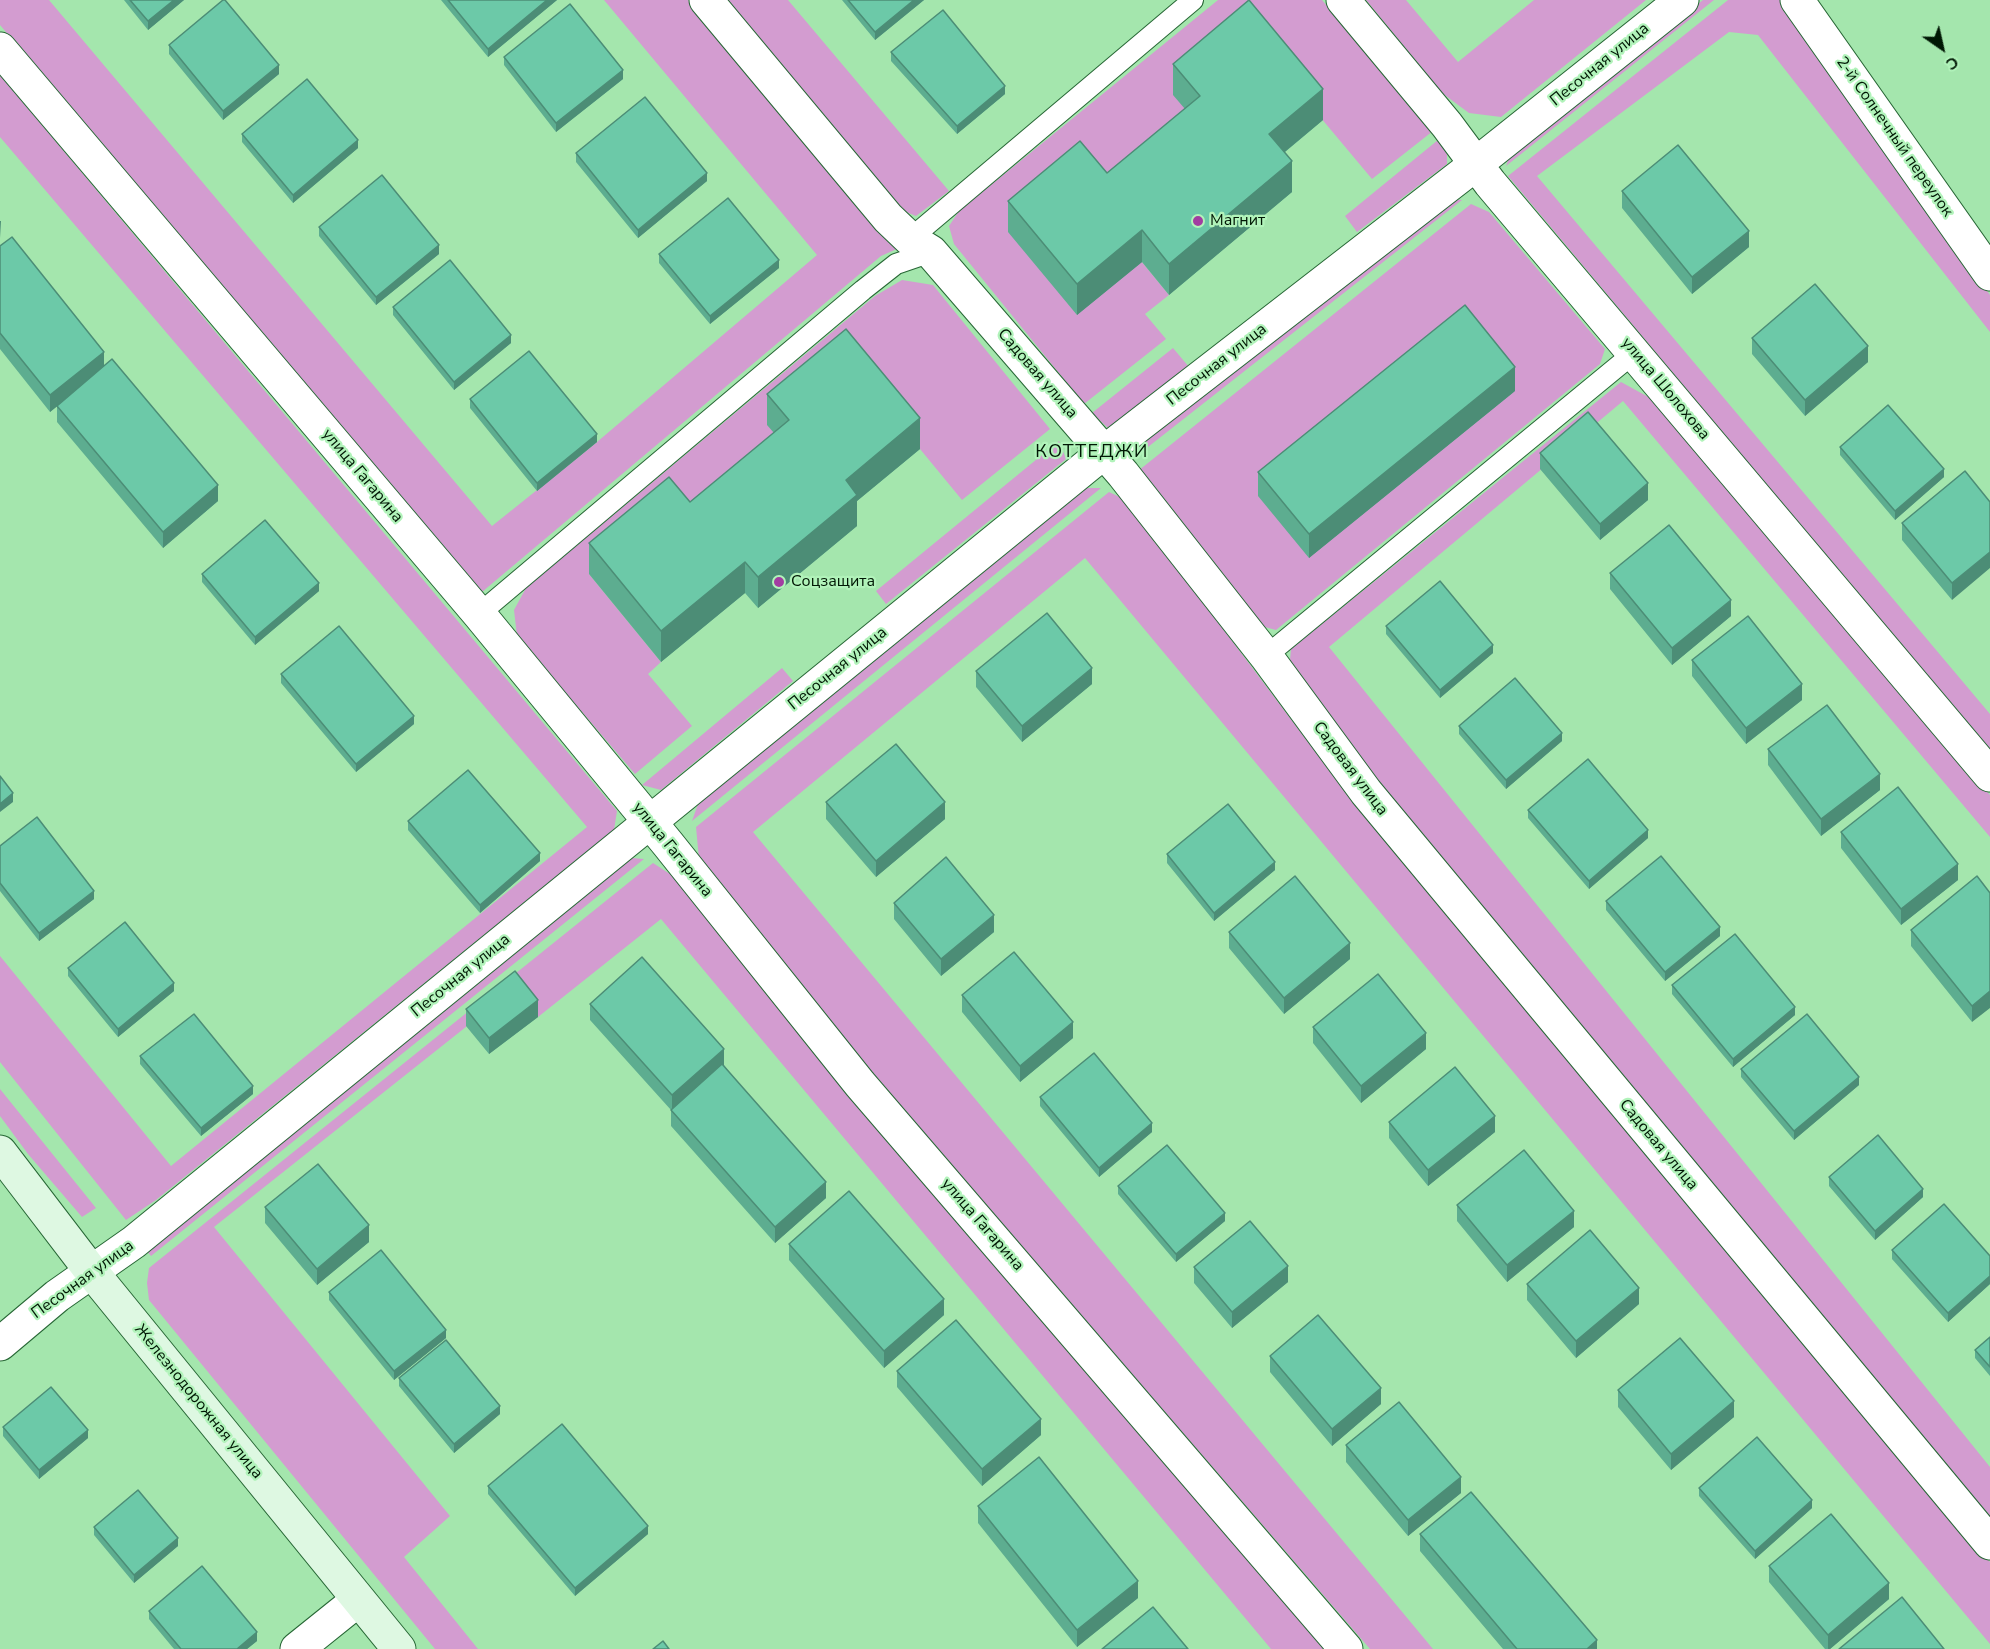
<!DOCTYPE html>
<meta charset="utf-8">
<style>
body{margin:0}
#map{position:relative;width:1990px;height:1649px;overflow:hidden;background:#a4e6ad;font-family:"Nunito Sans",sans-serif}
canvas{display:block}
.north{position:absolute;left:1912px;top:18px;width:60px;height:60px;-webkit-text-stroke:4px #b1f3ba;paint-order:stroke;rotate:146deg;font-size:16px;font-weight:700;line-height:24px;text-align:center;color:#001704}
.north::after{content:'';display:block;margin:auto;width:21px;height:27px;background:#001704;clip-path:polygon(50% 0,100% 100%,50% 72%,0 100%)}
</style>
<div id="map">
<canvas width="1990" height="1649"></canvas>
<div class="north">С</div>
</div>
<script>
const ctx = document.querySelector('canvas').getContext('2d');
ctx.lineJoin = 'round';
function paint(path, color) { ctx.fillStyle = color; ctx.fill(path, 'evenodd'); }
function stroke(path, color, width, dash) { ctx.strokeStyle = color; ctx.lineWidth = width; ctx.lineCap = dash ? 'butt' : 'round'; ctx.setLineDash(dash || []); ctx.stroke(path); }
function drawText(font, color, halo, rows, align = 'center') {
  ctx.font = font + ' "Nunito Sans",sans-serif'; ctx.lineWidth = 4.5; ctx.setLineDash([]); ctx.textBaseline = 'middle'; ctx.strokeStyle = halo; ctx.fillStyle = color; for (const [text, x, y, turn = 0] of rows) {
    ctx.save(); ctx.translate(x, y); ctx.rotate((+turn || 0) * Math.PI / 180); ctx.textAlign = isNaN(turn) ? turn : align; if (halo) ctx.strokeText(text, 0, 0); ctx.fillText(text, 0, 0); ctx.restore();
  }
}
const green = new Path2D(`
 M0,0h49l443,526 105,-84 220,-187 -213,-255h84l183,218 28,30 -18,8 -399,336 -482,-567z
 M719,0h69l161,191 -33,25 -25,-10z
 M1218,0h104l111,131 -61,48 -123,-147 -49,95 -58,135 27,33 -24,19 21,25 -82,65 -130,-160 -5,-18 10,-15z
 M1366,0h40l52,62 76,-62h112l-145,117 -32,-4 -27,-20z
 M1703,0h11l-208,166 5,-13z
 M1728,0h57l205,295v37l-232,-297 -29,-3 -192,144 453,538v38l-482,-576z
 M0,75l617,736 -3,19 -458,370 -30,20 -126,-158v-106l171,210 416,-339 -587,-690z
 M1438,140l9,14v10l-90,68 -12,-16z
 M1451,199l11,1 -328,258 2,-10z
 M1471,204l18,8 116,137 -5,15 -324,266 -15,-4 -123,-155z
 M902,280l31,5 117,144 -88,71 -42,-51 -152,-24 21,26 -200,123 72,88 -13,12 44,52 -57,48 -118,-138 -3,-26 12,-22 349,-292z
 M1173,348l16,19 -80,62 -17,-16z
 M1621,382l31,17 338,396v42l-367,-436 -294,246 661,820v56l-620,-743 -81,-109 2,-22z
 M1059,441l7,18 -180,145 -10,-13z
 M1087,488h14l-409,333 6,-17z
 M1109,492l17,8 231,307 633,755v82l-905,-1086 -332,274 680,817h-63l-503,-581 -168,-209 -3,-32z
 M782,668l11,13 -132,109 -19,-5z
 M632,858l12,1 -493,397 -5,-6z
 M653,863l17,11 15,16 640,759h-54l-610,-730 -123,98 -23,-29 -301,239 236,289 -46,41 74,92h-43l-286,-349 -2,-17 2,-15z
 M0,1089l96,119 -14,9 -54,-63 -28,-38z`);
const lane = new Path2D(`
 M910,239l283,-239
 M479,614l384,-324 33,-26 35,-12
 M1266,656l368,-303`);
const street = new Path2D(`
 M706,0l182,218 22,21 21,13 192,222 143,182 100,136 624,751
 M1343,0l104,125 43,58 500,592
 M1797,0l193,274
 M0,49l479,565 189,230 192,240 486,565
 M0,1344l57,-48 77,-54 969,-789 373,-289 206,-164
 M297,1649l61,-49`);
const secondary = new Path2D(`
 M0,1152l91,119 308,378`);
const wall = new Path2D(`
 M124,0h60l-36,30z
 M441,0h116l-69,57z
 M842,0h82l-49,40z
 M169,45l110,29 -56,46 -54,-66z
 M891,52l114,42 -48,40 -66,-73z
 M504,57l119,22 -67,53 -52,-67z
 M1173,64l150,56 -38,32 7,40 -123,103 -27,-33 -65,53 -69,-83v-31l99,-28 78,-64 -12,-14z
 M242,134l116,14 -65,55 -51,-61z
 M576,153l131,28 -69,57 -62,-76z
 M1622,191l127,56 -57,47 -70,-86z
 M319,227l120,27 -63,51 -57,-69z
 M0,246l104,120 114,135 -55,47 -106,-126v-16l-7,6 -50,-63z
 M659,254l120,14 -69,56 -51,-61z
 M393,307l118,36 -57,47 -61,-75z
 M1752,338l116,24 -63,54 -53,-62z
 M1515,391l-206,167 -51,-62v-24z
 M767,394l153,55 -63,52v25l-99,82 -13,-15 -84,69 -72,-88v-31l101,-41 84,-69 -7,-8z
 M470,399l127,43 -60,49 -67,-83z
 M1840,447l104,30 -49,43 -55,-65z
 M1540,453l108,47 -48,40 -60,-71z
 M1965,471l-13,129 -50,-60v-17z
 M1610,573l121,43 -59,49 -62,-76z
 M202,574l117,17 -64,54 -53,-63z
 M1386,626l107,27 -53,45 -54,-64z
 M1692,660l110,40 -56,44 -54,-68z
 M976,671l116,13 -70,58 -46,-55z
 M281,674l133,50 -58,48 -75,-89z
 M1459,726l103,15 -56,48 -47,-55z
 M1768,749l112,41 -59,46 -53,-71z
 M826,802l119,17 -69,58 -50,-58z
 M1528,810l120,28 -59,51 -61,-71z
 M408,821l132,40 -60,52 -72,-83z
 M1841,832l117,48 -57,45 -60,-77z
 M0,846l94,53 -55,42 -39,-50z
 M1167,854l108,16 -61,51 -47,-58z
 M1977,876l-5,146 -61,-76v-16z
 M1606,901l114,35 -55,45 -59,-71z
 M894,903l100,29 -53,44 -47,-57z
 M1229,932l121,27 -66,55 -55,-66z
 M68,968l106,23 -56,46 -50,-61z
 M1672,985l123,30 -62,52 -61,-73z
 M962,995l111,43 -53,44 -58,-70z
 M590,1004l134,61 102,133 -51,45 -104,-117v-16l-81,-90z
 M466,1009l72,8 -49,37 -23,-28z
 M1313,1027l113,22 -65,54 -48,-60z
 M140,1056l113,38 -52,42 -61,-72z
 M1741,1069l118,16 -65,55 -53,-63z
 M1040,1097l112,35 -53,45 -59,-71z
 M1389,1122l106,10 -67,54 -39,-48z
 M1829,1177l94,20 -48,43 -46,-54z
 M1118,1186l107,35 -49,41 -58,-68z
 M1457,1205l117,22 -67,55 -50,-61z
 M265,1207l104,35 -52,43 -52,-62z
 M789,1244l155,71 -60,53 -95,-108z
 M1892,1250l98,6v28l-42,38 -56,-63z
 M1194,1267l94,15 -56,46 -38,-45z
 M1527,1284l112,20 -63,54 -49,-58z
 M329,1292l117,46 -52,42 -65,-80z
 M1990,1337v39l-15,-18v-8z
 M1270,1356l111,48 -49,42 -62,-74z
 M897,1371l144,64 -59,51 -85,-99z
 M399,1378l101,36 -46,39 -55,-67z
 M1618,1390l116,27 -63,53 -53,-63z
 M3,1427l85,11 -49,41 -36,-43z
 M1346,1445l115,48 -53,43 -62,-74z
 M488,1486l160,48 -73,62 -87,-102z
 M1699,1488l113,20 -57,51 -56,-63z
 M978,1506l160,92 -61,49 -99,-124z
 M94,1527l84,19 -44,37 -40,-48z
 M1420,1534l177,115h-94l-83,-98z
 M1769,1566l120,33 -59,50h-5l-56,-67z
 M149,1611l108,30 -10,8h-73l-25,-30z`);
const shadedWall = new Path2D(`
 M174,0h10l-36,30v-9z
 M547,0h10l-69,57v-8z
 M914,0h10l-49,40v-8z
 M279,65v9l-56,46v-9z
 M623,70v9l-67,53v-9z
 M1005,86v8l-48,40v-8z
 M1323,89v31l-54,45v-31z
 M358,140v8l-65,55v-8z
 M1292,161v31l-123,103v-31z
 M707,173v8l-69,57v-8z
 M0,221h1l-1,17z
 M1142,230v32l-65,53v-31z
 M1749,231v16l-57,47v-17z
 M439,245v9l-63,51v-8z
 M779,260v8l-69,56v-8z
 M511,335v8l-57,47v-8z
 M1868,346v16l-63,54v-16z
 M104,352v17l-54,43v-17z
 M1515,367v24l-206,167v-24z
 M920,418v31l-63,52v25l-99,82v-31l88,-97z
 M597,434v8l-60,49v-8z
 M1944,469v8l-49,43v-9z
 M1648,483v17l-48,40v-16z
 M218,485v16l-55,47v-16z
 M1990,552v16l-38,32v-17z
 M745,562v31l-84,69v-31z
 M319,583v8l-64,54v-8z
 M1731,600v16l-59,49v-17z
 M1493,645v8l-53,45v-8z
 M1092,668v16l-70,58v-16z
 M1802,684v16l-56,44v-16z
 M414,716v8l-58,48v-8z
 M1562,733v8l-56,48v-9z
 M1880,774v16l-59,46v-17z
 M13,793v9l-13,10v-8z
 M945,802v17l-69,58v-16z
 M1648,830v8l-59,51v-8z
 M540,853v8l-60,52v-8z
 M1275,862v8l-61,51v-8z
 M1958,864v16l-57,45v-16z
 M94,891v8l-55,42v-8z
 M994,915v17l-53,44v-17z
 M1720,927v9l-55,45v-9z
 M1350,943v16l-66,55v-16z
 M174,983v8l-56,46v-8z
 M1990,991v17l-18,14v-16z
 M538,1000v17l-49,37v-16z
 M1795,1007v8l-62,52v-8z
 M1073,1022v16l-53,44v-16z
 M1426,1033v16l-65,54v-17z
 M724,1049v16l-52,46v-16z
 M1859,1077v8l-65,55v-9z
 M253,1086v8l-52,42v-8z
 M1495,1116v16l-67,54v-16z
 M1152,1123v9l-53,45v-9z
 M826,1182v16l-51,45v-16z
 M1923,1189v8l-48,43v-9z
 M1574,1211v16l-67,55v-17z
 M1225,1213v8l-49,41v-8z
 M369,1225v17l-52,43v-16z
 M1288,1266v16l-56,46v-16z
 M1990,1276v8l-42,38v-9z
 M1639,1288v16l-63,54v-17z
 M944,1299v16l-60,53v-17z
 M446,1330v8l-52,42v-9z
 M1381,1388v16l-49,42v-17z
 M1734,1401v16l-63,53v-16z
 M500,1406v8l-46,39v-9z
 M1041,1419v16l-59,51v-17z
 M88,1430v8l-49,41v-9z
 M1461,1477v16l-53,43v-16z
 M1812,1500v8l-57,51v-8z
 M648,1526v8l-73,62v-8z
 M178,1538v8l-44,37v-8z
 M1138,1581v17l-61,49v-17z
 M1889,1583v16l-59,50h-2v-14z
 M257,1632v9l-10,8h-10z
 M1597,1640v9h-10z`);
const building = new Path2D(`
 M130,0h44l-26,21z
 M223,0h2l54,65 -56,46 -54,-66z
 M448,0h99l-59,49z
 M848,0h66l-39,32z
 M1249,0l74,89 -54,45 23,27 -123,103 -27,-34 -65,54 -69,-83 72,-60 27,32 93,-77 -27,-32z
 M570,4l53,66 -67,53 -52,-66z
 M943,10l62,76 -48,40 -66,-74z
 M307,79l51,61 -65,55 -51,-61z
 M645,97l62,76 -69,57 -62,-77z
 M1678,145l71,86 -57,46 -70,-86z
 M382,175l57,70 -63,52 -57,-70z
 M728,198l51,62 -69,56 -51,-62z
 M12,237l92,115 -54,43 -50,-62v-87z
 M450,260l61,75 -57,47 -61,-75z
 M1815,284l53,62 -63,54 -53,-62z
 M1465,305l50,62 -206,167 -51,-62z
 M846,329l74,89 -74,62 11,15 -99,82 -13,-15 -84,69 -72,-88 80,-66 21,25 99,-82 -22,-26z
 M529,351l68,83 -60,49 -67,-84z
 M112,359l106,126 -55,47 -106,-126z
 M1888,405l56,64 -49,42 -55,-64z
 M1588,412l60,71 -48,41 -60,-71z
 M1965,471l25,31v50l-38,31 -50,-60z
 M265,520l54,63 -64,54 -53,-63z
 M1669,525l62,75 -59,48 -62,-75z
 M1440,581l53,64 -53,45 -54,-64z
 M1047,613l45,55 -70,58 -46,-55z
 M1748,616l54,68 -56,44 -54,-68z
 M339,626l75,90 -58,48 -75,-90z
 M1515,678l47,55 -56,47 -47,-54z
 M1827,705l53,69 -59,45 -53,-70z
 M896,744l49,58 -69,59 -50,-59z
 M1588,759l60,71 -59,51 -61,-71z
 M468,770l72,83 -60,52 -72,-84z
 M0,776l13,17 -13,11z
 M1898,787l60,77 -57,45 -60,-77z
 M1228,804l47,58 -61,51 -47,-59z
 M37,817l57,74 -55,42 -39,-50v-37z
 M1661,856l59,71 -55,45 -59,-71z
 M946,857l48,58 -53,44 -47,-56z
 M1295,876l55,67 -66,55 -55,-66z
 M1977,876l13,17v98l-18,15 -61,-76z
 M125,922l49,61 -56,46 -50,-61z
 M1735,934l60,73 -62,52 -61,-74z
 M1014,952l59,70 -53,44 -58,-71z
 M642,957l82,92 -52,46 -82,-91z
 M515,971l23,29 -49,38 -23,-29z
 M1378,974l48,59 -65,53 -48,-59z
 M194,1014l59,72 -52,42 -61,-72z
 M1807,1014l52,63 -65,54 -53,-62z
 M1094,1053l58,70 -53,45 -59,-71z
 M722,1064l104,118 -51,45 -104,-117z
 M1455,1067l40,49 -67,54 -39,-48z
 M1878,1135l45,54 -48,42 -46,-54z
 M1167,1145l58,68 -49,41 -58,-68z
 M1524,1150l50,61 -67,54 -50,-60z
 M318,1164l51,61 -52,44 -52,-62z
 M849,1191l95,108 -60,52 -95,-107z
 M1944,1204l46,52v20l-42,37 -56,-63z
 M1250,1221l38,45 -56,46 -38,-45z
 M1590,1230l49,58 -63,53 -49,-57z
 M381,1250l65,80 -52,41 -65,-79z
 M1318,1315l63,73 -49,41 -62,-73z
 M956,1320l85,99 -59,50 -85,-98z
 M1990,1337v30l-15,-17z
 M1680,1338l54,63 -63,53 -53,-64z
 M446,1340l54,66 -46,38 -55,-66z
 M51,1387l37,43 -49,40 -36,-43z
 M1399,1402l62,75 -53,43 -62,-75z
 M562,1424l86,102 -73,62 -87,-102z
 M1757,1437l55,63 -57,51 -56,-63z
 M1039,1457l99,124 -61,49 -99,-124z
 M138,1490l40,48 -44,37 -40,-48z
 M1471,1492l126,148 -10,9h-70l-97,-115z
 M1831,1514l58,69 -61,52 -59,-69z
 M202,1566l55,66 -20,17h-56l-32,-38z
 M1902,1597l42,52h-105z
 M1153,1607l35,42h-86z
 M663,1641l6,8h-16z`);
const markers = [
 [1198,221,6,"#a23da1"],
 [779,582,6,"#a23da1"]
];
const streetNames = [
 ["Песочная улица",1600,65,-39],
 ["2-й Солнечный переулок",1894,137,55],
 ["Песочная улица",1217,365,-38],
 ["Садовая улица",1037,374,49],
 ["улица Шолохова",1665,389,50],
 ["улица Гагарина",362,476,50],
 ["Песочная улица",838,669,-39],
 ["Садовая улица",1350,769,53],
 ["улица Гагарина",672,850,51],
 ["Песочная улица",461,976,-39],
 ["Садовая улица",1658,1145,50],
 ["улица Гагарина",982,1225,49],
 ["Песочная улица",83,1280,-36],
 ["Железнодорожная улица",198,1402,51]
];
const poiNames = [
 ["Магнит",1210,221],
 ["Соцзащита",791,582]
];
const neighbourhoodNames = [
 ["КОТТЕДЖИ",1092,453]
];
paint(green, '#d39cd0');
stroke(lane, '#276735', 22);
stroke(street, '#276735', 35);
stroke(secondary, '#276735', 35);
stroke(lane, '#fff', 20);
stroke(street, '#fff', 33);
stroke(secondary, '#def8e2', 33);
paint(wall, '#5dad90');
paint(shadedWall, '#4c8d76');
paint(building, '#6cc9a8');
stroke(building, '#4c8d76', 1.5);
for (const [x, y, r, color] of markers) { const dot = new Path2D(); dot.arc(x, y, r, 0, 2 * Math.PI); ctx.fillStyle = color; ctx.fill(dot); stroke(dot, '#b1f3ba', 2); }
drawText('16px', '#001704', '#b1f3ba', streetNames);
drawText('16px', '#001704', '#b1f3ba', poiNames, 'left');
ctx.letterSpacing = '1.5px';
drawText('18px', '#001704', '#b1f3ba', neighbourhoodNames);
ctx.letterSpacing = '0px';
</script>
